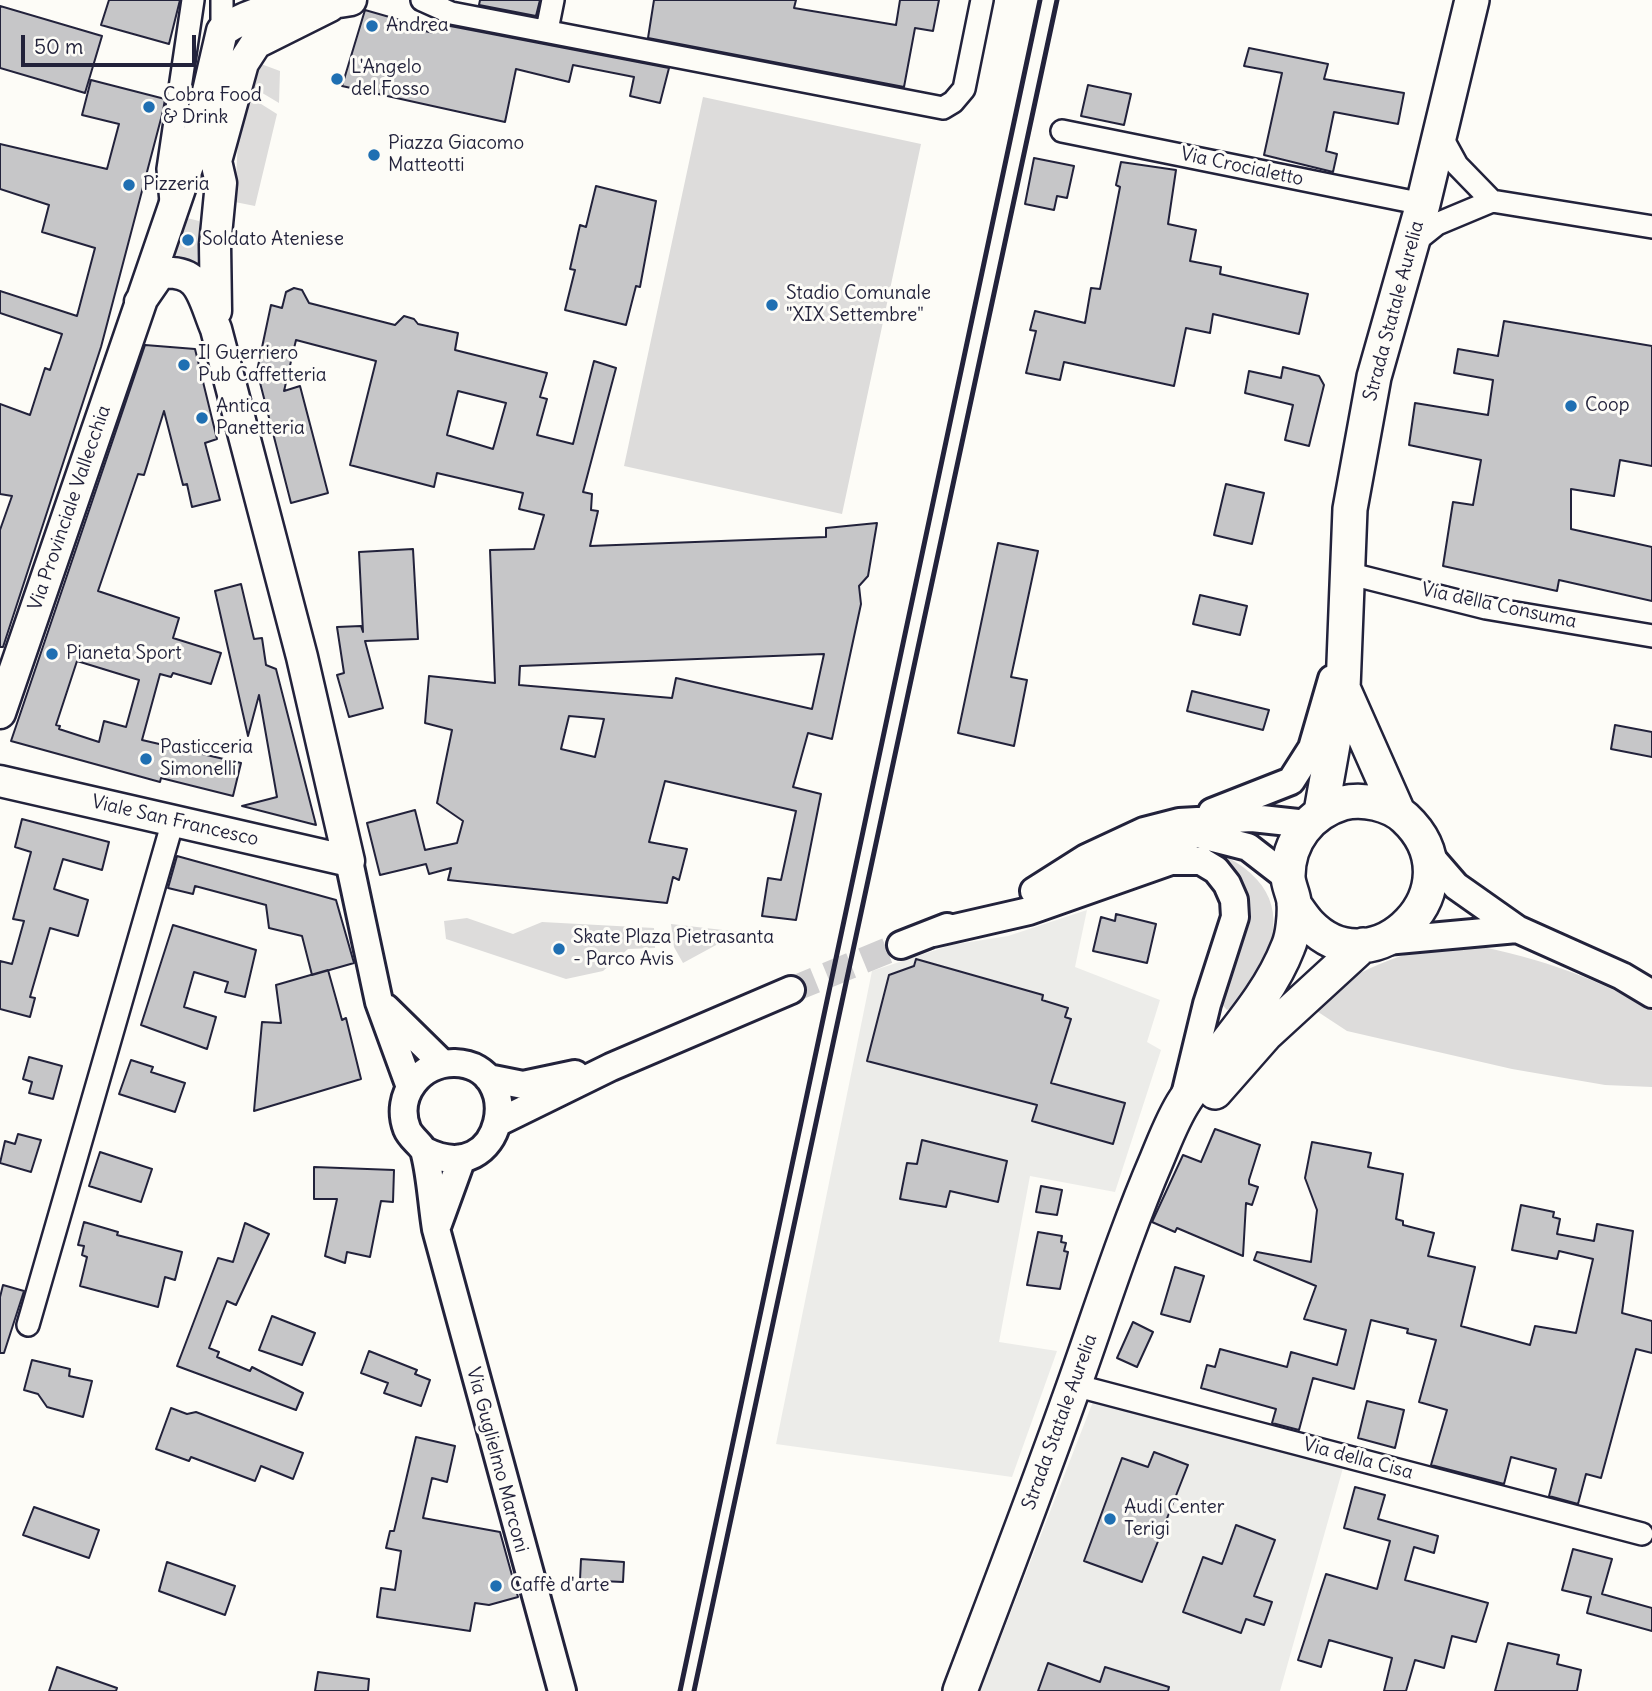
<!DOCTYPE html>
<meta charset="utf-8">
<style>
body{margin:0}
#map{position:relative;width:1652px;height:1691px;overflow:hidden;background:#fdfcf7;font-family:Delius,sans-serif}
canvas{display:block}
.scale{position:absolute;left:21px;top:35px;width:175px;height:32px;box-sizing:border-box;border:4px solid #22223b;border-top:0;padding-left:9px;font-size:21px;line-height:24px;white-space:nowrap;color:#22223b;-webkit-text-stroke:5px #fdfcf7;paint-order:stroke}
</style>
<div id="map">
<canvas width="1652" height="1691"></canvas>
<div class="scale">50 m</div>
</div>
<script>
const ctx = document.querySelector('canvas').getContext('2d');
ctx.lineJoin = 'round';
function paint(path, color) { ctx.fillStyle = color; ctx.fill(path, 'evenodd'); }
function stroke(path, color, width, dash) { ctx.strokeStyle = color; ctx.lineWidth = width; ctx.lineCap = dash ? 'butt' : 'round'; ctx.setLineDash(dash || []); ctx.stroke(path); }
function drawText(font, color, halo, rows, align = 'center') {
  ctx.font = font + ' Delius,sans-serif'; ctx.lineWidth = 6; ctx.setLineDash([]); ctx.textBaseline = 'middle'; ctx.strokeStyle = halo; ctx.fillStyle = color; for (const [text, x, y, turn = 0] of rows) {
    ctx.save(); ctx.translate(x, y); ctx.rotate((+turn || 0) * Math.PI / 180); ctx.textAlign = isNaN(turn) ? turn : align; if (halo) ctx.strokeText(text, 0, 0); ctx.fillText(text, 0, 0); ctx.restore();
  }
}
const built = new Path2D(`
 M1087,910l-12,57 85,33 -13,42 14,8 -46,142 -85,-16 -31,166 58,9 -45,126 -236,-33 96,-473 79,-26 57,-9z
 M1094,1399l249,69 -63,223h-300z`);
const green = new Path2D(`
 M261,64l19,7 -1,32 -25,-15z
 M250,97l27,17 -22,92 -20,-4 3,-64z
 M703,97l218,47 -79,370 -218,-48z
 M183,217l16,4 2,47 -33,-12z
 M1227,857c50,27 57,64 34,112 -8,16 -19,33 -34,41l-8,-9 31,-88 -7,-30 -17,-20z
 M467,918l46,16 29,-12 112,6 1,20 -27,1 -25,22 -37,8 -120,-40 -2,-18z
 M671,924l69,8 -57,31 -9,-16z
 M1459,943c66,10 136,33 193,68v76l-47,-2 -93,-16 -165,-38 -38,-25c45,-35 94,-56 150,-63z`);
const building = new Path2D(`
 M109,0h71l-11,44 -68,-19z
 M480,0h60l-4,16 -57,-11z
 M654,0h142l-2,8 102,17 4,-25h39l-6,31 -18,-3 -11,59 -256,-49z
 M0,6l102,30 -17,57 -85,-25z
 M365,10l42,12 -1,5 28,6 11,-8 224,43 -9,35 -30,-7 4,-19 -61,-12 -4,17 -53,-13 -11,53 -163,-36z
 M1249,48l79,16 -4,15 80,14 -6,31 -64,-12 -8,39 11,3 -4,18 -69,-17 18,-82 -38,-7z
 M91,80l74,19 -2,12 -62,236 -98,300h-3v-117l12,-34 -12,-2v-90l30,11 15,-47 5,2 12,-36 -62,-21v-22l77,25 18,-68 -53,-16 7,-27 -49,-16v-45l107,25 12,-45 -37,-9z
 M1088,85l43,9 -7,31 -43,-9z
 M1034,158l40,8 -7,32 -10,-2 -3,14 -29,-6z
 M1121,162l55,8 -8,54 28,6 -6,31 31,6 -1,7 88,20 -9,40 -86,-20 -3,19 -24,-5 -12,58 -110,-24 -4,18 -34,-7 10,-42 -6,-1 5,-19 50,12 6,-35 9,1 20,-102 -4,-2z
 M596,186l60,15 -16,86 -4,-1 -10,39 -61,-15 10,-40 -5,-1 10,-44 6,2z
 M294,288l8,2 7,13 86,22 9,-9 10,3 4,5 40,9 -3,17 92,23 -7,24 7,2 -10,36 36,9 21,-83 22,7 -33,124 9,2 -1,16 7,1 -8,35 236,-9v-9l51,-5 -9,53 -9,10 2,18 -29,135 -24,-6 -15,54 28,7 -25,126 -34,-4 6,-38 13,2 15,-69 -131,-30 -16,61 38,7 -8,31 -6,-3 -6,26 -219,-23 3,-12 -22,6 -3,-10 -46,11 -13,-52 48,-13 10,40 32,-7 6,-22 -26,-18 15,-73 -27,-7 4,-47 66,7 -5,-133 44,-1 10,-34 -25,-6 4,-16 -86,-20 -3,14 -84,-22 26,-104 -80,-21 -12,51 16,-5 28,107 -37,10 -34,-132 14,-66 11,3 4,-16zM458,391l48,12 -13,46 -46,-14zM824,654l-12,55 -136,-31 -4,20 -153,-13 1,-19zM569,716l35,3 -9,38 -34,-8z
 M1504,321l148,25v120l-32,-6 -6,36 -43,-7v40l81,18v54l-93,-21 -2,11 -114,-25 10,-64 20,3 8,-45 -72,-15 6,-42 73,12 5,-35 -39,-7 4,-24 40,7z
 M145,345l50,4 22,90 -12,4 15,57 -28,7 -5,-23 -4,1 -19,-74 -20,64 -6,-1 -40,117 81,27 -6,20 48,15 -10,31 -38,-11 -2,4 -11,-3 -18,66 99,23 -8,33 -72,-18 -1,4 -149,-41zM77,661l62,19 -13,47 -22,-6 -5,21 -40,-13 1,-3 -4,-1z
 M1283,367l36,9 5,9 -15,61 -24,-6 8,-35 -48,-12 4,-22 32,7z
 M1226,484l38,9 -12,51 -38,-9z
 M998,543l40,8 -27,126 16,3 -13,66 -56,-13z
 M413,549l5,90 -53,2 18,67 -34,9 -12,-42 7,-2 -7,-46 24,-1 2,6 -4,-80z
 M241,584l13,55 8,-1 4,27 10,4 40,156 -74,-19 35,-9 -18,-102 -11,41 -33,-145z
 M1200,595l47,11 -7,29 -47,-11z
 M1192,691l77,19 -6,20 -76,-19z
 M1615,725l37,7v25l-41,-8z
 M22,819l87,23 -7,28 -39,-11 -9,30 34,11 -10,36 -28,-8 -20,69 5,1 -5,19 -30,-8v-48l12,3 12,-43 -11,-2 18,-67 -16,-5z
 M177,856l159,44 18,63 -42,12 -10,-39 -33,-8 -3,-23 -71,-19 -2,8 -25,-6z
 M1116,914l40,10 -9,39 -54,-12 8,-34 14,4z
 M173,925l83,25 -11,47 -20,-5 3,-10 -34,-10 -10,35 32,10 -9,32 -66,-24z
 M916,959l127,36 -1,5 26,8 -3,9 6,2 -20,64 74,20 -12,41 -81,-23 5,-16 -170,-44 22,-86 25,-9z
 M328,970l14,50 4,-2 15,61 -107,32 8,-89 19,1 -5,-38z
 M29,1057l33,9 -9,33 -24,-6 3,-11 -9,-3z
 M131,1060l22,7 -2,5 34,11 -10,29 -56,-18z
 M1215,1129l45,16 -11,35v4l9,3 -6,18 -6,-2 -3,53 -66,-28 -2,4 -23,-10 31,-67 18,7z
 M18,1134l23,6 -10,32 -31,-9 5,-22 10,3z
 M922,1140l85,21 -9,41 -48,-11 -4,16 -46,-8 7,-36 10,1z
 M1312,1142l59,11 -3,14 35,7 -7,45 7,2v4l31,8 -6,23 47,11 -14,59 69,19 5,-19 41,7 17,-74 -34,-8 -2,8 -45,-9 9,-45 33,7 -1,5 7,2 -3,15 37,7 3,-17 36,7 -11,82 30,8v32l-16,-4 -35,129 -15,-4 -8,30 -29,-8 7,-27 -45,-12 -7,27 -73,-19 16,-55 -28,-8 17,-62 -29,-7 1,-4 -37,-9 -17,69 -41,-11 -14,52 -27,-7 4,-14 -75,-21 6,-23 8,2 5,-18 67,18 4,-15 46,13 9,-35 -42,-11 12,-33 -62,-26 3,-8 54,10 6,-52 -12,-32z
 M100,1152l52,17 -11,33 -52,-16z
 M314,1167l80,3 -1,32 -12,-1 -11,56 -23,-5 -2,11 -20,-7 12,-57h-23z
 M1041,1186l21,4 -5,25 -21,-3z
 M84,1222l34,10 -1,3 65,17 -7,28 -10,-3 -7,30 -78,-21 7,-29 -5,-2 2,-9 -6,-1z
 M245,1223l24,11 -33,71 -9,-4 -18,47 10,4 -2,5 33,14 2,-4 51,26 -7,17 -119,-44 41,-108 15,4z
 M1038,1232l24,4 -1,6 5,1 -2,8 4,1 -8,37 -33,-4z
 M1175,1267l29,9 -14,46 -29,-8z
 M3,1285l21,6 -20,62h-4v-56z
 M272,1316l43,17 -13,32 -43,-15z
 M1133,1322l20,10 -16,35 -20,-9z
 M369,1351l48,19 -2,4 15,6 -9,26 -37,-13 4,-10 -27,-10z
 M32,1360l38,9 -1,7 23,5 -9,36 -36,-10 -9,-13 -14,-4z
 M1367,1401l37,9 -9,38 -37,-10z
 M171,1408l16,6 9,-2 107,41 -10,26 -32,-13 -6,15 -64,-24 -2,4 -33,-12z
 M416,1437l39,9 -8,36 -15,-4 -9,40 77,14 18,65 -29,8 -14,-2 -5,28 -93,-14 4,-29 14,2 6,-39 -15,-3 4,-17h4z
 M1154,1452l34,13 -46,117 -58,-21 38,-103 26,9z
 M1355,1487l30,8 -7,24 60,17 -4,17 -20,-6 -9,33 83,23 -12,39 -24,-6 -8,32 -29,-8 -9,31h-22l8,-33 -63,-18 -8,27 -23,-7 28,-86 51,15 13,-48 -46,-13z
 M34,1507l65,23 -10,28 -66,-23z
 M1236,1525l39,15 -21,56 18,6 -8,23 -18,-6 -5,14 -58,-21 20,-55 19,7z
 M1573,1549l39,10 -10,35 50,14v23l-65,-18 4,-16 -29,-7z
 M581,1559l43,3 -1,20 -43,-2z
 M167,1562l68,24 -10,29 -66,-24z
 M1508,1643l51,12 -2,9 24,6 -4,21h-82z
 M1048,1663l52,19 5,-15 64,20 -1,4h-130z
 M57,1667l60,21 -1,3h-67z
 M318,1672l51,7 -1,12h-53z`);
const tertiaryTunnel = new Path2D(`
 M791,990l110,-45`);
const minor = new Path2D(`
 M422,0l29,13 492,95 10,-6 11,-13 18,-89
 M547,30l6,-30
 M222,40v-40
 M1062,131l361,73
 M1440,134l17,31 35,36
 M171,202l-3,-33 25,-169
 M1412,244l25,-20 55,-23 160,26
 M1347,573l139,35 166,28
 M28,1325l145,-504
 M1074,1385l568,149`);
const tertiary = new Path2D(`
 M1212,812l79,-31 21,-33 20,-69
 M1430,856l26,30 61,43 105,47 30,18
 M349,861l30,141 31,85
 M1061,881l136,-47 51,13 40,31
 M1034,891l52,-33 58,-27 35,-9 73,-4 55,6
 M933,933l96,-22 142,-50h30l15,9 11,14 7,16 1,17 -28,87 -21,87
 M1386,941l131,-12
 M901,945l46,-18
 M386,1008l57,56
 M488,1078l35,7 52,-11
 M499,1122l112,-55 180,-77
 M425,1151c80,40 102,-86 30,-88 -34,-1 -61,32 -48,66 4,10 16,16 18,25 6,24 7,51 11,75l126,462
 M438,1224l24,-66`);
const secondary = new Path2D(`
 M216,311l-1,-66 6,-62 -5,-22 27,-98 13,-20 74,-37
 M0,713l197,-574 25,-108c46,-31 78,-21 129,-31
 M0,781l349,80 -47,-204 -86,-328c-14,-33 -14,-60 -56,-56l-20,29`);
const primary = new Path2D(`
 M1343,688l55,124
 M1321,812l22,-124 7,-179 24,-132 49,-173 49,-204
 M1215,1092l51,-58 97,-89
 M960,1691c42,-111 85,-222 124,-334 23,-66 45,-133 73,-198 8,-19 16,-41 28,-59 32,-51 81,-96 103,-153 5,-11 7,-33 6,-45 -1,-9 -6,-17 -6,-26 0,-35 22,-63 55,-73 20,-5 47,1 62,15 74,69 -31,173 -95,107 -6,-6 -11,-14 -16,-21`);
const rail = new Path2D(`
 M680,1691l360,-1691
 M694,1691l363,-1691`);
const markers = [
 [372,26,7,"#1f6fb2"],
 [337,79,7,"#1f6fb2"],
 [149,107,7,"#1f6fb2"],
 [374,155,7,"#1f6fb2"],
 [129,185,7,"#1f6fb2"],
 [188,240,7,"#1f6fb2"],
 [772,305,7,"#1f6fb2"],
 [184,365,7,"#1f6fb2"],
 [1571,406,7,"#1f6fb2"],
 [202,418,7,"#1f6fb2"],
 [52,654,7,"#1f6fb2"],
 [146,759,7,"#1f6fb2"],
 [559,949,7,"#1f6fb2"],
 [1110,1519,7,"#1f6fb2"],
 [496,1586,7,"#1f6fb2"]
];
const poiNames = [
 ["Andrea",386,26],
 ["L'Angelo",351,68],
 ["del Fosso",351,90],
 ["Cobra Food",163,96],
 ["& Drink",163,118],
 ["Piazza Giacomo",388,144],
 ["Matteotti",388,166],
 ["Pizzeria",143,185],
 ["Soldato Ateniese",202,240],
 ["Stadio Comunale",786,294],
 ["\"XIX Settembre\"",786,316],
 ["Il Guerriero",198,354],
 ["Pub Caffetteria",198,376],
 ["Coop",1585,406],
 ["Antica",216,407],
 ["Panetteria",216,429],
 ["Pianeta Sport",66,654],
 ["Pasticceria",160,748],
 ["Simonelli",160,770],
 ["Skate Plaza Pietrasanta",573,938],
 ["- Parco Avis",573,960],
 ["Audi Center",1124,1508],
 ["Terigi",1124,1530],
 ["Caffè d'arte",510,1586]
];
const streetNames = [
 ["Via Crocialetto",1242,167,12],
 ["Strada Statale Aurelia",1394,311,-75],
 ["Via Provinciale Vallecchia",70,508,-71],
 ["Via della Consuma",1499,606,12],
 ["Viale San Francesco",175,821,13],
 ["Strada Statale Aurelia",1060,1422,-70],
 ["Via della Cisa",1358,1459,15],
 ["Via Guglielmo Marconi",497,1460,75]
];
paint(built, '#ecece9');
paint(green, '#dddcdb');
paint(building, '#c6c6c8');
stroke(building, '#22223b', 2);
stroke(tertiaryTunnel, '#d1d0d1', 26, [26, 13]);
stroke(minor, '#22223b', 26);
stroke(tertiary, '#22223b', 32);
stroke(secondary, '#22223b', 35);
stroke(primary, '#22223b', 38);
stroke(minor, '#fdfcf7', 21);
stroke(tertiary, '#fdfcf7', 26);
stroke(secondary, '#fdfcf7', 30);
stroke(primary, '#fdfcf7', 33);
stroke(rail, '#22223b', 5);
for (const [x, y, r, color] of markers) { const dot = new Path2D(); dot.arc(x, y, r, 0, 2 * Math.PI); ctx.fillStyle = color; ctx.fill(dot); stroke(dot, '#fdfcf7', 2.5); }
drawText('19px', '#22223b', '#fdfcf7', poiNames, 'left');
drawText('19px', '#22223b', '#fdfcf7', streetNames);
</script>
